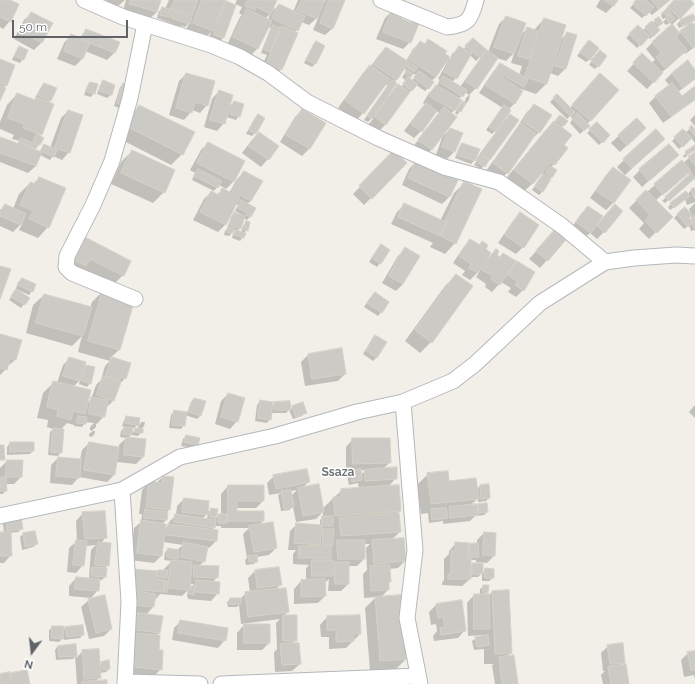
<!DOCTYPE html>
<style>
body{margin:0}
#map{position:relative;width:695px;height:684px;overflow:hidden;background:#f1efe8;font-family:Raleway,sans-serif}
canvas{display:block}
.north{position:absolute;left:12px;top:632px;width:40px;height:40px;-webkit-text-stroke:3px #fff;paint-order:stroke;rotate:195deg;font-size:11px;font-weight:700;line-height:16px;text-align:center;color:#5f6368}
.north::after{content:'';display:block;margin:auto;width:14px;height:18px;background:#5f6368;clip-path:polygon(50% 0,100% 100%,50% 72%,0 100%)}
.scale{position:absolute;left:12px;top:20px;width:116px;height:18px;box-sizing:border-box;border:2px solid #5f6368;border-top:0;padding-left:5px;font-size:12px;line-height:14px;white-space:nowrap;color:#5f6368;-webkit-text-stroke:3px #fff;paint-order:stroke}
</style>
<div id="map">
<canvas width="695" height="684"></canvas>
<div class="north">N</div>
<div class="scale">50 m</div>
</div>
<script>
const ctx = document.querySelector('canvas').getContext('2d');
ctx.lineJoin = 'round';
function paint(path, color) { ctx.fillStyle = color; ctx.fill(path, 'evenodd'); }
function stroke(path, color, width, dash) { ctx.strokeStyle = color; ctx.lineWidth = width; ctx.lineCap = dash ? 'butt' : 'round'; ctx.setLineDash(dash || []); ctx.stroke(path); }
function drawText(font, color, halo, rows, align = 'center') {
  ctx.font = font + ' Raleway,sans-serif'; ctx.lineWidth = 3; ctx.setLineDash([]); ctx.textBaseline = 'middle'; ctx.strokeStyle = halo; ctx.fillStyle = color; for (const [text, x, y, turn = 0] of rows) {
    ctx.save(); ctx.translate(x, y); ctx.rotate((+turn || 0) * Math.PI / 180); ctx.textAlign = isNaN(turn) ? turn : align; if (halo) ctx.strokeText(text, 0, 0); ctx.fillText(text, 0, 0); ctx.restore();
  }
}
const shadow = new Path2D(`
 M0,0h7l3,21 -7,8 -3,-2z
 M107,0h18l-7,6 -12,-4z
 M126,0h34l-3,12 -8,7 -26,-8z
 M169,0h56l-1,2 11,3 -12,33 -7,7 -9,-3 4,-10 -6,6 -19,-8 3,-7 -4,4 -4,-1 -1,1 -23,-9 2,-7 4,-3 2,1z
 M237,0h39l-5,13 -6,6 3,1 3,-8 8,-7 14,7 5,-12h26l-1,4 3,-4h18l-11,28 -8,7 -12,-5 6,-14 -10,9 -8,-3 -4,8 -2,2 -14,37 -7,7 -14,-6 7,-15 -6,-2 9,-23 1,-2 -3,-1 -11,22 -7,7 -23,-11 13,-28 2,-2 -3,-2 3,-6 -7,-3z
 M600,0h17l-4,6 -7,7 -10,-6z
 M637,0h33l-18,15 -3,-3 -7,6 -12,-10z
 M675,0h14l4,4 -21,21 -2,-2 -4,2 -3,-3 3,-3 -2,-1 -1,1 -2,-3 1,-1 -1,-1z
 M392,11l8,8 10,4 4,-4 -4,23 -7,7 -27,-10 9,-21z
 M32,13l20,11 -11,19 -7,7 -20,-11 10,-19z
 M506,17l14,18 7,-6 6,2 11,-12 17,21 6,-7 9,3 -11,33 -7,7 -8,-3 -3,10 -11,11 -18,-6 4,4 -8,12 -6,6 -8,15 11,-10 -22,44 -8,10 -7,-4 4,-6 -1,-1 -1,1 22,-29 -1,-1 -5,5 -6,-4 17,-22 -24,-15 14,-21 7,-8 19,11 3,-9 -11,-3 3,-10 -8,8 -9,-3 -21,30 -7,7h1l-1,5 -12,15 -2,-2 5,-8 3,-3 1,1 2,-5 3,-3 -4,-3 -6,7 -5,11 -3,4 -8,20 1,1 6,-6 11,5 -7,18 -7,7 -11,-4 7,-20 -12,15 -7,7 -12,-9 27,-35 -3,-2 -15,20 -7,7 -10,-7 15,-20 6,-6 -2,-2 6,-10 8,-7 3,-6 -2,-1 11,-20 -1,-1 -12,19 -5,4 -3,7 -3,3 -9,-6 -8,9v-1l-23,32 -7,7 -10,-7 5,-6 -1,-1 -4,4 -4,-2 24,-34 -3,-2 -22,29 -7,8 -18,-13 25,-35 8,-7 8,-11 7,-7 20,13 7,-12 7,-7 4,3 4,-5 16,15 6,4 2,-5 8,-7 4,2 5,-7 14,14 5,-4 11,-28zM470,55l6,6 4,-4 1,1 -21,29 -8,-5 4,-4zM404,68l2,1 -1,2 1,1 -4,5 4,4 -5,6 -3,-1 -10,10v-1l6,-12zM412,73l4,2 -4,6 -4,-3z
 M695,19l-4,4 -12,5 -2,-4 3,-3z
 M655,21l7,2 -5,5 2,2 -9,9 -2,-2 -11,11 -11,-10 13,-12 4,4 9,-8 1,1z
 M692,23l1,2 2,-2v24l-10,7 -1,-1 -23,20h1l-15,16 -20,-18 15,-16 9,8 4,-3 -9,-11 7,-7 26,-8z
 M86,30l32,13 -4,10 -7,7 -22,-9 -3,8 -7,7 -18,-7 7,-16 7,-8 8,4z
 M316,42l8,4 -9,18 -3,3 -8,-4 9,-18z
 M585,45l5,14 -4,3 -9,-6z
 M19,47l4,12 -3,4 -8,-3 4,-9z
 M596,54l2,12 -3,3 -6,-4z
 M0,60l6,25 -3,3 -3,11z
 M695,71v8l-17,13 3,5 14,-10v13l-32,23 -14,-20 7,-7 14,-10 -5,-6 7,-7z
 M186,74l21,31 -7,8 -8,-3 -1,2 -7,8 -15,-5 10,-34z
 M103,82l11,4 -3,9 -4,3 -10,-4 3,-9z
 M593,82l25,8 -31,34 2,2 -9,8 -10,-11 3,-4 -3,-3 -3,3 -17,-17 7,-7 13,13z
 M90,83l4,10 -3,4 -7,-2 3,-9z
 M44,84l6,17 -2,2 -7,31 -2,2 1,8 -6,6 6,3 1,-4 4,-3 5,2 11,-30 7,-7 1,41 -7,8 -9,-4 -3,4 -10,-5 -4,11 -8,7 -28,-11v-24l17,6 3,-3 -8,-2 2,-4 -14,-6v-7l7,-17 10,-11 17,6 7,-13z
 M124,84l-2,25 -8,-3 6,-19z
 M219,91l10,16 5,-5 5,14 -3,4 -10,-3 -2,6 -7,8 -13,-4 8,-28z
 M534,105l5,27 -7,7 -25,34 -7,7 -14,-9 30,-42 11,-17z
 M139,106l43,48 -11,11 -53,-27 11,-21z
 M302,110l23,14 -16,25 -7,7 -22,-14 15,-25z
 M258,115l-3,18 -3,3 -6,-2 9,-16z
 M695,115v11l-5,-6z
 M637,119l1,16 -18,17 -9,-9z
 M556,120l10,2 -5,6 -7,36 -3,3 1,10 -3,2 -6,12 -4,4 -7,-5 7,-11 4,-4 -2,-2 -9,11 -11,10 -17,-13 39,-48z
 M597,123l12,12 -10,10 -12,-12z
 M692,127l3,4v12l-4,-5 -12,11 -7,-8 11,-11 2,3z
 M259,133l9,26 -7,8 -19,-14 10,-13z
 M208,143l36,18 -11,21 -7,7 -7,-4 -5,6 -22,-11 3,-7 -5,-3 11,-20z
 M462,144l13,16 -4,4 -16,-6 4,-11z
 M656,146l-31,29 -8,-8 7,-7z
 M695,146v3l-11,9 -1,-2z
 M132,151l32,41 -11,11 -42,-19 10,-22z
 M394,152l12,11 -42,42 -11,-11z
 M695,153v27l-2,-2 -28,25 -3,-2 29,-26 -3,-3 -33,29 16,16 -22,22 -10,-10 5,-6 -15,-15 17,-17 1,1 8,-7 27,-23 1,1z
 M678,155l-36,32 -9,-10 7,-7z
 M416,162l41,19 -8,16 -7,7 -40,-19 7,-16z
 M614,168l16,12 -17,23 -7,7 -16,-12 16,-23z
 M244,172l18,10 -11,19 -4,3 3,13 -3,3 -4,-2 -3,10 -3,3 4,2 2,-7 3,-4 1,8 -3,3 -1,4 -3,4 -8,-3 1,-4 3,-3 -3,-1 -1,3 -3,3 -5,-1 1,-4 2,-2 4,-12 3,-3 8,2v-1l-7,-4 3,-6 -2,-1 -11,21 -7,7 -25,-12 11,-21 7,-7 6,3 5,-6 7,4 8,-14z
 M39,178l9,49 -10,11 -19,-8 4,-8 -10,10 -13,-6v-16l5,-5 8,4 6,-15 11,-11 3,1z
 M465,182l-10,61 -10,11 -15,-7 3,-4 -42,-19 6,-12 7,-7 36,16 14,-28z
 M695,189v13l-8,3 -2,-6 -15,11 -2,-3 3,-3 17,-10 3,-4z
 M695,203v27l-4,1 -2,-6 -5,4 -10,-11 4,-4 10,4 1,2 3,-2 -3,-9z
 M588,207l4,23h1l15,-18 -4,20 -7,7 -7,-6 -7,6 -13,-9 11,-16z
 M520,214l3,33 -7,7 -18,-11 15,-22z
 M558,227l10,9 -28,32 -11,-9z
 M470,240l9,6 3,-3 5,16 9,-9 -1,5 15,15 7,-7 6,27 -7,7 -8,-5 3,-4 -10,-6 -9,10 -7,-5 1,-3 -10,-7 4,-6h-1l-9,9 -8,-5 3,-4 -12,-8 10,-15z
 M70,248l53,27 -11,11 -53,-17z
 M378,249l11,2 -12,16 -8,-5z
 M405,249l-2,35 -7,7 -14,-8 16,-27z
 M456,275l15,11 -40,56 -11,11 -15,-12 40,-55z
 M22,279l10,12 -3,4 -11,-5v1l11,7 -8,10 -12,-8 4,-6 4,-5h-1l2,-7z
 M103,291l16,59 -9,8 19,6 -4,14 -6,7 -5,15 -8,8 -2,8 -7,8 -1,-1v4l-4,4 -2,-1v-3l4,-4 -9,-1v1l-3,4 -8,-1v-1l-7,-2 -7,7 1,22 -3,4 -10,-1 2,-23 3,-3 -6,-2 1,-7 -11,-2 6,-25 11,-11 3,1 6,-18 7,-7 13,11 3,-3 4,17 -3,4 -8,-3 1,-4 -6,6 13,18 4,-5 5,-14 5,-5 4,-14 5,-5 -32,-9 4,-16 -10,10 -46,-13 7,-28 11,-10 46,13 2,-6z
 M371,297l17,6 -10,13 -14,-9z
 M0,335l16,24 -8,7h-1l-1,3 -6,6z
 M375,336l2,21 -4,4 -10,-7 9,-15z
 M308,355l37,19 -7,7 -33,5 -4,-24z
 M228,394l9,27 -7,8 -15,-5 6,-23z
 M194,399l7,16 -4,4 -12,-4 -1,10 -3,4 -12,-1 2,-13 3,-4 13,2 4,-11z
 M260,401l12,5 3,-3 14,-1 1,8 3,-3 13,5 -4,4 -9,3 -4,-9 -3,3h-15l-1,6 -3,4 -12,-2 2,-16z
 M695,405v13l-6,-6z
 M127,417l11,8 -4,3h-2v5l4,-4h2l1,-4 3,-3h3l-1,4 -3,4 1,2 -4,4 -7,-1 -3,3 15,19 -7,7 -20,-2 -2,13 -7,7 -28,-5 -7,8 -22,-2 1,-18 7,-7 22,2 2,-10 7,-7 30,5v-3l7,-7 -6,-1 1,-6 4,-4 -3,-1 2,-6z
 M93,431h2v2l-3,4 -3,-1v-2z
 M186,436l13,2 -2,7 -3,3 -13,-2 2,-7z
 M353,439l37,23 -7,7 13,9 -8,9 12,24 -4,4 4,17 -8,7 13,22 -7,7 -9,1 1,12 -2,2v7l-7,7 25,62 -11,11 -25,1 -5,-63 11,-11 -12,1 -1,-24 4,-4 -1,-22 4,-4h-6v15l-7,7h-9v18l-7,7h-13l1,-12 -4,4v13l-7,7 -24,1v-15l7,-8h5v-13l3,-3 -16,-1v-10l3,-4h-8l2,-19 7,-7 23,1v-5l3,-3v-5l-7,7 -20,3 -3,-15 -4,3 -8,1 -3,-16 3,-2 -12,2 -2,-12 7,-7 34,6 -5,6 19,21 20,-19 17,-1 -1,-6 -9,2 -2,-10 5,-5h-6v-23zM360,470h6l-5,5zM297,490l-6,6v-5zM320,529h4l-4,4z
 M10,443l23,8 -3,3 -23,1v-8z
 M7,461l14,16 -7,7h-8v6l-3,4h-3v-26z
 M428,474l20,8 29,7 3,-3 9,12 -3,3 -8,1v-4l-8,8 7,1 1,-2 9,7 -3,3 -9,1 -5,5 -27,3v-3l-14,2 -1,-10 -7,1 -4,-29z
 M163,477l10,1 -4,31 -2,3 -1,8 -4,4 3,5 3,-4 1,-3 7,-7 1,-9 7,-7 23,15 4,-5 6,1 -2,9 4,-4h2v-21l7,-8 35,15 -7,7h-20v4l27,9 -5,5 18,22 -7,7 -12,2v4l-3,3 -8,1 -1,-5 2,-2 -4,-24 6,-6h-28v-2h-6l-3,4 4,11 -7,7 -2,-1 -3,14 -5,5 18,11 -5,6 6,10 -7,8 -23,-2v-2h-1l1,-7 -6,6 -22,-2 -4,5h-2l-1,8 -7,8 16,2 -3,16 -3,3 5,33 -7,7 -27,-2 6,-104 24,2 2,-1h5v-2l8,-8 -8,-1 1,-8 3,-3 9,1 6,-5 -20,-3 -2,14 -7,7 -24,-3 4,-32 7,-6 1,-8h-3l3,-24 7,-8 7,1zM208,513l-1,7 -5,-1zM189,584h5l-5,5z
 M83,513l23,24 -5,6 7,22 -4,4 1,8 -3,3h-3l-1,10 -7,8 -22,-2v-10l7,-8 13,1 2,-29 5,-5 -10,1 -3,19 -7,8 -9,-1 2,-24 8,-7 -1,-20z
 M21,518l1,11 -4,3 -8,1 1,22 -7,8h-4v-30h4l-1,-10z
 M34,532l3,12 -4,3 -11,3 -2,-13 3,-3z
 M484,533l10,23 -7,7 -11,-1v-2h-6v7l2,-3 10,9 4,-4 7,9 -4,3h-7v-8l-4,4h-8v2l-8,7 -20,-1v-2l2,-3v-21l5,-5v-3l7,-8 12,4 1,-2h8v-5z
 M255,571l25,14 -5,5 13,22 -5,4 13,24 -4,4 8,20 -8,7 -17,1 -1,-20 3,-3 -1,-26 4,-4 -39,5 -2,-19 -2,2h-9l-1,-5 4,-3h9l6,-6h4l-2,-15z
 M484,586l3,6 -2,3h4l3,-3 19,61 -5,4 11,27h-22l-3,-19 2,-1h-10v-15l-10,1 -2,-9 4,-3 6,-1v-2l-14,1 -1,-33 7,-8h6v-6z
 M89,600l22,29 -7,7 -15,3 -8,-32z
 M436,605l29,25 -7,8 -24,3 -1,-5 4,-5 -1,-7 -5,1 -2,-13z
 M327,617l33,17 -14,14 -17,1v-12h-8l-1,-12z
 M181,621l44,19 -7,8 -46,-8 2,-12z
 M244,625l25,18 -7,7h-25v-17z
 M53,627l10,3 3,-3 17,8 -3,3 -16,2 -1,-2 -4,4 -10,-1v-11z
 M76,645v13l7,-7 16,14 3,-2 7,6 -3,3 -6,1v4l-5,5 11,2h-29l-2,-28 -2,3 -17,1 -1,-10 3,-4z
 M608,646l16,16 -3,4 7,18h-25l-2,-9 4,-4h-2l-2,-18z
 M695,652v27l-1,-4 -10,2 -3,-17 7,-7z
 M12,674l17,10h-29v-9l9,1z`);
const building = new Path2D(`
 M0,0h10l9,4 -8,18 -11,-5z
 M131,0h30l-4,12 -28,-8z
 M175,0h23l-6,16 -21,-7z
 M202,0h24l-13,31 -20,-8z
 M248,0h29l-6,14 -14,-7 -2,3 -10,-4z
 M302,0h23l-8,19 -20,-9z
 M329,0h16l-12,29 -13,-6z
 M604,0h14l-4,6z
 M636,0h10l8,7 -8,9 -13,-12z
 M652,0h18l-11,9z
 M674,0h17l3,4 -14,15 -12,-12z
 M226,1l10,4 -12,33 -10,-3z
 M279,4l26,12 -7,15 -26,-13z
 M162,7l10,3 -3,7 -9,-2z
 M247,9l25,12 -14,28 -25,-12z
 M667,9l4,3 -4,4 -4,-3z
 M392,10l11,4 -2,4 11,5 2,-5 6,3 -9,22 -28,-11z
 M174,11l18,7 -2,6 -19,-6z
 M31,12l22,11 -11,20 -21,-11z
 M671,14l4,5 -6,4 -3,-5z
 M693,14l2,3v3l-13,6 -2,-6z
 M506,16l20,7 -12,31 -20,-7z
 M659,17l4,6 -4,3 -5,-6z
 M544,18l22,7 -19,59 -22,-7z
 M652,21l8,9 -7,7 -8,-10z
 M692,22l3,4v20l-2,2 -13,-17z
 M672,24l8,9 -4,4 11,13 -21,19 -10,-12 5,-4 -9,-11z
 M273,25l7,3 -10,24 -7,-3z
 M638,25l12,11 -9,10 -12,-12z
 M282,26l16,7 -16,37 -15,-7z
 M527,27l11,4 -9,28 -11,-3z
 M86,29l34,13 -5,11 -33,-13z
 M567,32l10,3 -11,34 -11,-3z
 M71,34l19,8 -7,17 -19,-8z
 M473,38l14,12 -7,8 -15,-12z
 M428,39l19,12 -2,3 5,3 -14,20 -28,-18 12,-18 5,3z
 M589,40l10,8 -9,12 -10,-8z
 M316,41l9,5 -9,18 -10,-4z
 M19,46l9,4 -4,10 -9,-4z
 M459,46l13,7 -15,26 -13,-7z
 M386,47l23,15 -12,18 -23,-15z
 M487,50l11,8 -21,31 -12,-8z
 M600,50l7,6 -8,11 -8,-6z
 M642,53l21,20 -9,10 -21,-20z
 M0,59l15,6 -8,21 -7,-3z
 M688,60l7,10v9l-12,9 -11,-15z
 M411,63l7,5 -4,4 -7,-5z
 M500,63l28,16 -4,8 -29,-16z
 M370,65l20,14 -26,35 -19,-14z
 M407,70l6,4 -3,4 -5,-5z
 M419,71l15,11 -5,7 -15,-11z
 M494,72l29,19 -8,13 -30,-19z
 M186,73l29,8 -7,25 -13,-4 -3,11 -16,-5z
 M600,73l19,17 -28,31 -19,-16z
 M443,76l24,14 -4,7 -24,-15z
 M408,77l10,7 -6,7 -9,-7z
 M103,80l12,5 -3,10 -13,-4z
 M392,80l5,3 -25,36 -5,-3z
 M90,82l8,2 -3,10 -9,-3z
 M44,83l13,5 -6,13 -13,-6z
 M123,83l9,3 -6,20 -9,-3z
 M672,83l10,13 13,-10v13l-24,17 -16,-20z
 M398,84l12,8 -24,33 -11,-8z
 M436,85l26,15 -7,11 -26,-15z
 M0,86l6,2 -6,13z
 M219,90l14,5 -8,29 -15,-4z
 M17,93l18,7 1,-3 18,7 -12,31 -19,-7 1,-4 -16,-6z
 M557,94l18,18 -4,5 -18,-19z
 M234,101l10,3 -4,13 -10,-3z
 M463,101l3,2 -5,9 -4,-2z
 M426,103l11,8 -15,21 -11,-8z
 M534,104l18,11 -12,18 -17,-11z
 M139,105l56,27 -12,23 -55,-28z
 M504,105l7,5 -15,22 -7,-5z
 M444,107l13,10 -25,33 -14,-10z
 M302,109l24,14 -16,26 -24,-14z
 M68,110l15,5 -13,38 -15,-5z
 M578,113l12,13 -6,5 -12,-12z
 M258,114l7,4 -9,16 -7,-4z
 M510,114l9,6 -29,40 -9,-7z
 M560,115l8,6 -4,5 -8,-6z
 M637,118l9,10 -19,18 -9,-11z
 M554,121l18,14 -8,10 4,3 -13,17 -4,-3 -18,22 -19,-14z
 M597,122l13,13 -7,8 -14,-14z
 M521,123l15,11 -28,40 -15,-11z
 M692,125l3,5v6l-6,-8z
 M450,128l13,5 -8,19 -13,-5z
 M656,129l9,10 -33,29 -9,-9z
 M683,129l9,9 -9,9 -9,-10z
 M259,132l20,14 -10,14 -21,-14z
 M37,134l7,4 -4,7 -7,-4z
 M0,137l42,15 -6,14 -36,-13z
 M21,138l17,7 -2,4 -17,-7z
 M208,142l37,19 -11,21 -37,-19z
 M462,143l18,6 -5,12 -18,-6z
 M44,144l13,6 -3,7 -13,-6z
 M669,144l10,11 -30,26 -10,-12z
 M695,145v5l-8,5 -2,-3z
 M132,150l43,20 -10,23 -44,-20z
 M394,150l13,13 -35,36 -13,-13z
 M695,152v13l-7,-8z
 M481,155l8,5 -4,7 -9,-6z
 M682,160l9,11 -28,24 -9,-11z
 M416,161l42,19 -8,17 -42,-19z
 M551,166l6,4 -5,8 -6,-5z
 M613,167l18,13 -17,23 -18,-12z
 M198,169l24,12 -4,7 -24,-12z
 M244,171l19,10 -12,20 -19,-10z
 M691,173l4,5 -26,23 -4,-4z
 M543,174l8,5 -8,13 -8,-5z
 M39,177l27,11 -17,40 -20,-9 4,-8 -13,-6 10,-23 6,2z
 M464,181l18,8 -26,55 -15,-8 6,-14 -2,-1z
 M222,188l18,9 -14,28 -26,-13 11,-21 8,4z
 M695,188v10h-1l-3,-9z
 M646,190l27,27 -16,16 -12,-12 5,-6 -14,-15z
 M686,191l4,5 -16,12 -4,-5z
 M241,200l15,8 -5,9 -5,-2 1,-2 -9,-5z
 M404,203l42,19 -6,14 -42,-19z
 M5,204l21,10 -5,11 -21,-9v-2z
 M615,204l8,7 -18,22 -8,-7z
 M588,206l15,10 -12,17 -15,-11z
 M685,207l7,8 -3,3 4,5 -5,4 -11,-13z
 M234,212l11,4 -4,13 -11,-4z
 M520,212l19,13 -15,23 -19,-13z
 M695,216v12h-1l-3,-11z
 M246,221l4,1 -2,9 -4,-1z
 M558,226l11,10 -21,25 -12,-10z
 M228,227l6,1 -1,5 -6,-1z
 M236,230l10,3 -2,5 -10,-3z
 M81,235l50,26 -7,15 -34,-17 -4,7 -17,-8z
 M470,239l10,6 2,-4 6,4 -2,4 5,4 -13,20 -9,-5 2,-4 -12,-8z
 M381,244l9,6 -9,14 -9,-6z
 M405,247l15,9 -17,28 -14,-8z
 M496,249l3,2 -2,4 3,2 3,-4 13,8 -16,24 -9,-6 2,-3 -11,-6z
 M517,261l18,11 -11,19 -9,-6 2,-4 -9,-6z
 M0,266l11,3 -11,30z
 M456,274l17,12 -41,57 -17,-13z
 M22,278l14,6 -3,8 -15,-7z
 M16,289l14,9 -5,7 -14,-8z
 M103,290l32,9 -15,51 -32,-9z
 M375,292l14,10 -7,11 -15,-10z
 M44,294l48,13 -9,29 -47,-13z
 M0,334l22,6 -6,20 -6,-2 -3,12 -7,-2z
 M375,335l12,7 -10,16 -11,-7z
 M342,348l4,26 -34,5 -4,-25z
 M69,357l17,5 -6,19 -17,-5z
 M112,357l19,6 -5,16 -5,-2 -1,3 -14,-4z
 M86,365l9,2 -4,17 -9,-3z
 M103,376l18,6 -7,19 -17,-6z
 M53,381l38,9 -6,24 -12,-3 -2,9 -14,-4 1,-6 -11,-3z
 M228,393l17,5 -7,24 -17,-5z
 M91,397l17,3 -3,17 -16,-3z
 M194,398l12,3 -5,15 -12,-4z
 M260,400l13,2 -2,18 -13,-2z
 M290,401l1,9h-16l-1,-8z
 M303,402l4,11 -11,4 -4,-11z
 M174,410l13,2 -2,14 -13,-1z
 M78,416l9,1 -1,7 -9,-1z
 M126,416l14,2 -1,8 -14,-3z
 M124,427l9,1 -1,7 -9,-1z
 M53,428l11,1 -2,24 -11,-1z
 M135,428l8,1v4l-8,-1z
 M186,435l14,3 -2,7 -14,-3z
 M126,437l20,2 -2,18 -20,-2z
 M352,438h38l1,25 -38,1z
 M10,442h24v9l-24,1z
 M89,442l30,5 -4,28 -31,-5z
 M0,445h4l1,15h-5z
 M58,457l23,2 -1,19 -24,-2z
 M7,460h16l-1,17h-16z
 M397,467v12l-32,2 -1,-11z
 M307,469l3,13 -34,7 -3,-14z
 M361,469l1,11 -10,2 -2,-11z
 M448,471l1,10 27,-3 3,21 -48,5 -4,-31z
 M163,476l11,1 -4,33 -24,-3 3,-26 13,2z
 M6,477l1,14h-7v-13z
 M319,484l5,28 -21,4 -5,-28z
 M489,484l1,14 -9,1 -1,-14z
 M228,485h36v16h-27v10h27v10h-36z
 M399,485l2,26 -66,5 -2,-19h8v-8z
 M291,490l3,17 -10,2 -3,-18z
 M184,498l25,3 -1,14 -26,-3z
 M487,503l1,9 -9,1 -1,-9z
 M477,504l1,11 -28,3 -1,-11z
 M211,508l7,1 -2,9 -6,-1z
 M446,508l2,10 -16,2 -1,-11z
 M145,509l23,3 -1,8 -23,-2z
 M105,511l2,27 -22,1 -3,-27z
 M399,513l2,19 -60,4 -2,-18z
 M175,514l41,6 -1,8 -41,-6z
 M218,514h9v9h-8z
 M322,516h11v10h-11z
 M21,517l2,12 -16,2 -1,-12z
 M141,520l25,4 -4,32 -25,-3z
 M273,522l4,26 -23,4 -5,-26z
 M296,523l26,2 -2,20 -25,-2z
 M168,524l50,6 -1,11 -50,-6z
 M323,529h11l-1,16h-10z
 M35,531l3,13 -13,3 -2,-14z
 M0,532h11l1,24h-12z
 M484,532l12,1 -1,23 -12,-1z
 M404,538l2,23 -32,3 -2,-24z
 M76,540l11,1 -3,25 -11,-1z
 M337,540h28v19h-27z
 M98,542l13,1 -2,23 -14,-1z
 M184,542l24,5 -3,15 -24,-5z
 M455,542l14,1 -1,15h3v21h-23v-5h3v-24l4,1z
 M478,543l1,14h-9l-1,-13z
 M299,546h32v12h-32z
 M168,548l11,2 -1,9 -11,-2z
 M257,555l1,7h-9l-1,-6z
 M171,560l21,2 -2,28 -22,-2z
 M312,560h21v16h-21z
 M335,562h14v22h-14z
 M472,563h11v11h-11z
 M194,565l25,1 -1,12 -24,-1z
 M390,565l1,17h-2v8l-18,1 -1,-25z
 M92,567l15,1 -1,9 -14,-1z
 M279,567l3,18 -25,3 -2,-18z
 M485,568l9,1v9h-9z
 M133,569l24,2 -1,8 9,1 -1,12 -33,-3z
 M158,570h10l-1,8 -9,-1z
 M76,577l24,2 -1,12 -24,-2z
 M325,579l1,17 -25,1v-17z
 M196,580l24,2 -1,12 -24,-2z
 M165,581h3l-1,11h-3z
 M483,585h6l-1,8 -5,-1z
 M191,586h4l-1,9 -4,-1z
 M286,588l3,24 -41,5 -3,-25z
 M509,590l3,63 -17,1 -3,-63z
 M135,591l21,3 -2,13 -21,-2z
 M474,594h15l1,35h-16z
 M105,595l7,34 -16,4 -8,-34z
 M401,595l6,64 -27,2 -5,-64z
 M230,598h11v6h-11z
 M462,600l4,31 -25,4 -1,-7 5,-1 -2,-10 -5,1 -2,-14z
 M132,612l31,4 -3,17 -30,-4z
 M283,615h14v26h-14z
 M360,615l1,19h-8l1,7 -18,1v-12h-9v-14z
 M180,620l48,8 -2,13 -48,-8z
 M244,624h26v19h-26z
 M83,625l1,10 -17,2 -2,-10z
 M52,626h12l-1,13 -11,-1z
 M131,633l29,2 -1,15h4l-1,20 -28,-3 1,-6h-6z
 M488,635l1,10 -12,2 -2,-10z
 M299,643l2,21 -19,1 -2,-21z
 M623,643l2,20 -15,1 -3,-19z
 M76,644l1,12 -18,1 -1,-11z
 M99,649l2,29 -17,1 -2,-29z
 M695,651v19h-4l-4,-18z
 M514,655l4,29h-16l-3,-27z
 M109,660l1,9 -7,1 -2,-8z
 M626,664l3,20h-18l-3,-17z
 M27,670l3,14h-17l-2,-11z
 M10,672l1,12h-11v-10z
 M107,680v4h-25v-2z`);
const street = new Path2D(`
 M84,0l39,17 88,28 29,12 28,16 39,29 71,36 66,29 55,15 63,44 43,36
 M381,0l66,27c21,-2 24,-7 29,-27
 M135,299l-63,-26 -6,-6 1,-11 26,-51 19,-44 18,-63 15,-74
 M403,402l12,148 -8,68 13,66
 M122,490l7,112 -4,82
 M0,516l122,-26 58,-33 95,-21 82,-24 46,-10 50,-21 22,-17 65,-61 65,-41 29,-4 42,-3 19,1
 M125,682l75,2
 M221,684l197,-8`);
const quarterNames = [
 ["Ssaza",338,472]
];
paint(shadow, '#0003');
paint(building, '#cccac5');
stroke(building, '#d6d1c6', 1);
stroke(street, '#b5b8bc', 17);
stroke(street, '#fff', 15);
drawText('bold 12px', '#70757a', '#fff', quarterNames);
</script>
